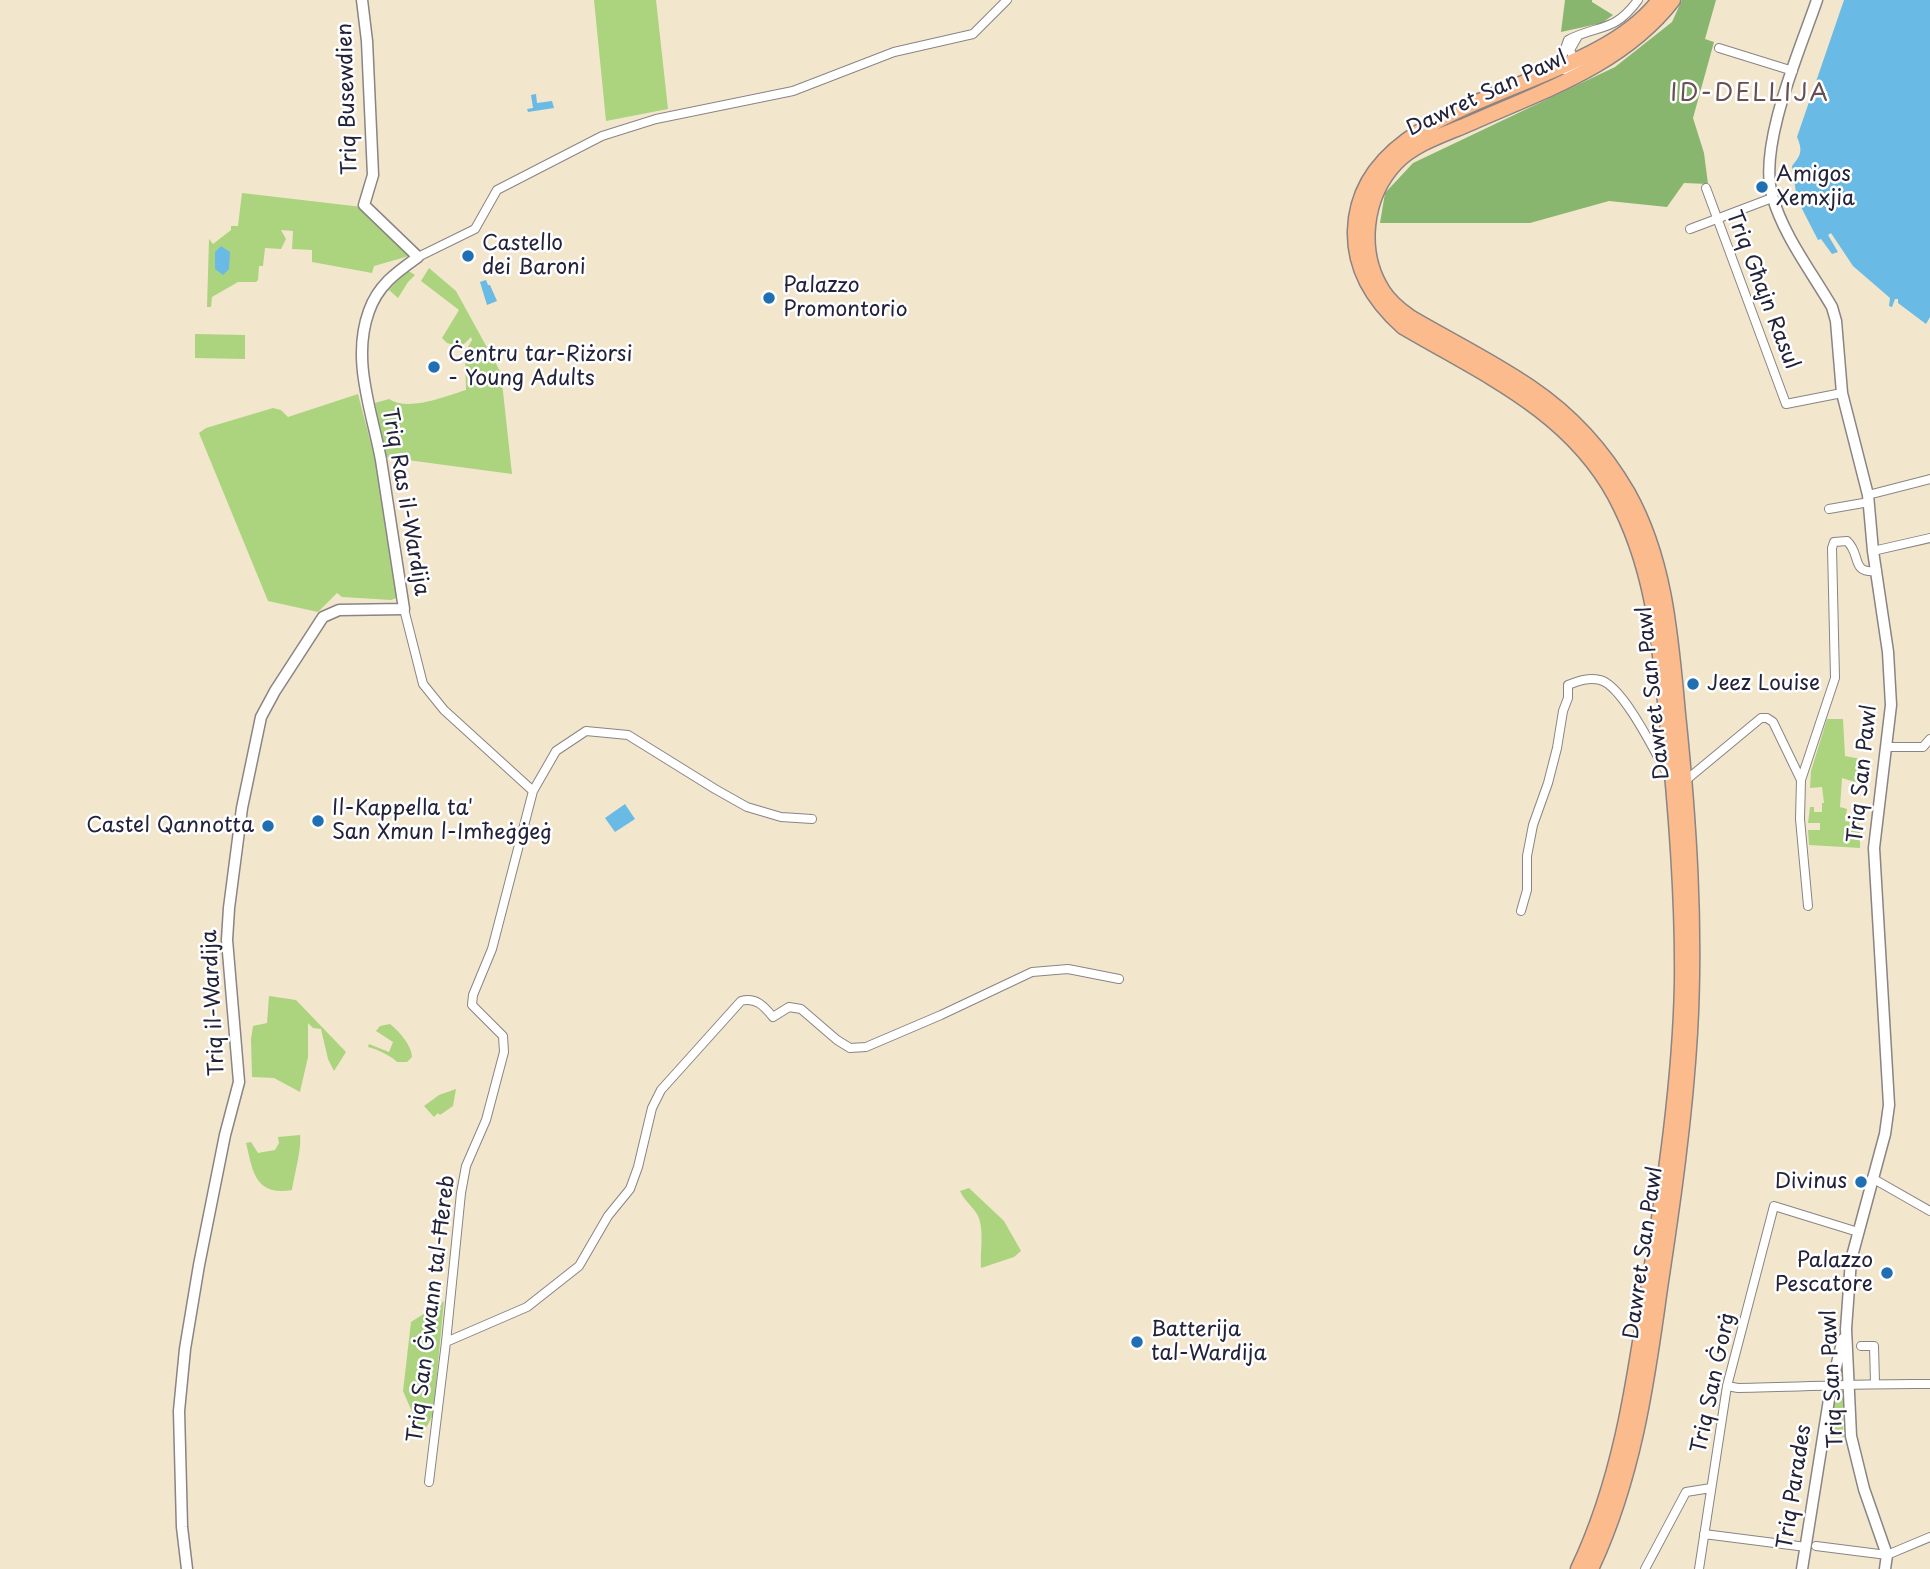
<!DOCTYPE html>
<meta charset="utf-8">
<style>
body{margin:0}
canvas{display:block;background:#f2e6cd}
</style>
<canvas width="1930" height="1569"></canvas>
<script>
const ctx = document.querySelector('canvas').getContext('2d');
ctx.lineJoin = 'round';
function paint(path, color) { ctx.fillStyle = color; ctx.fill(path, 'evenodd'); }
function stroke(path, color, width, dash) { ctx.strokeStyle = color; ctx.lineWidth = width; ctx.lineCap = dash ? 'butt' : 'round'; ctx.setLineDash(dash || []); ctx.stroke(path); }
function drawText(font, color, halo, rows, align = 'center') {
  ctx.font = font + ' "Playpen Sans",sans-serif'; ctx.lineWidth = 5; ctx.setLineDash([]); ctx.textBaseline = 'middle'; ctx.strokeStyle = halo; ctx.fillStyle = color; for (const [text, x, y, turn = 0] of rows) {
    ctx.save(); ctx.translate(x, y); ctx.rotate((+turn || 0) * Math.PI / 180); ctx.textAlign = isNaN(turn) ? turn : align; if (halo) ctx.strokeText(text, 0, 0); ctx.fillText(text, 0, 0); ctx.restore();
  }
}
const green = new Path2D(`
 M594,0h62l12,109 -62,12z
 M242,193l120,14 47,44v5l-35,10 -2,7 -60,-11v-12l-20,-1 1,-18 -12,-1 5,9 -5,10 -16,-1 -2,18h-4l-1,14 -2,2h-18l-26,15 -1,10h-4l2,-68 4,5 18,-14v-4h7z
 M429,268l27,23 45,82 11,101 -127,-17 -10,-54 14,-4c19,13 57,-3 77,-9l-1,-38 7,-12 -1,-3 -10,10 -14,-4 -5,-5 17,-28 -38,-29z
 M407,270l8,5 -7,7 -10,16 -9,-8z
 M195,334l50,1v24l-50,-1z
 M358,394l20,77 20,119 -2,8 -5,2 -49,-3 -5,-4 -19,19 -50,-11 -69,-168 7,-5 67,-20 8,2 7,7z
 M1827,719h16l2,37 16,3 -3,24 -16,-5 -2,29 7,2 -2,12 15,3v24l-51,-3 -1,-15h12v-7h-12l2,-16h4v5h8v-9h2l-2,-16 -12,1 1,-17z
 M269,996l27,4 50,52 -12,19 -6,-12 -7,-30 -8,-1 -5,-5v34l-8,35 -26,-14 -22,-1 -1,-38 2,-13 14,-3z
 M390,1024c9,7 22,22 22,33l-5,5h-10c-5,-6 -21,-13 -29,-15l1,-3 20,8 4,-10 -17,-11 4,-5z
 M456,1089l-3,17 -13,9 -2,-2 -4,4 -10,-11 15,-11z
 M300,1135c2,12 -6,42 -8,55 -37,6 -39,-18 -46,-47l5,-1 7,11 17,-3 4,-7 -1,-6z
 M969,1188l35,33 17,30 -7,6 -33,11c-1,-16 3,-34 -2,-50 -4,-10 -15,-17 -19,-27z
 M444,1301l-11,114 -11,20 -19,-44 8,-69z
 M1836,1391h8l-1,40 2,6 -15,-2z`);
const forest = new Path2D(`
 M1565,0h27v2l21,13 -11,8 -41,9z
 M1682,0h34l-11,39 9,3 -21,76 11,35 4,31 -24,-1 -17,24 -58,-6 -79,22h-150l5,-30 28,-30 202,-96 57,-45z`);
const water = new Path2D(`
 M1844,0h86v317l-4,7 -28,-21v-4h-3l-3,8 -3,-1 1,-8 -37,-32 -22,-33 -3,2 10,17 -6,2 -11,-15 -3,1 -21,-41 -5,-33c9,-11 11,-15 5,-29z
 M536,94l1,9 15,-2 2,7 -26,4 -1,-3 6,-1 -2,-13z
 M221,246l9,6 -1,17 -6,6 -8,-6v-17z
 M486,280l2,5h2l7,16 -10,4 -7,-23z
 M625,804l10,15 -20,13 -10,-14z`);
const minor = new Path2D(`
 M1719,48l74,23
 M1578,58l-5,-1 -3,-7 8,-14
 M1580,69l-9,2 -13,-2 10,-29c31,-16 46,-7 70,-40
 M1706,188l80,216 56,-11
 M1690,229l82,-31
 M418,257l57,-28 22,-39 105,-54 54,-17 137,-28 101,-39 79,-18 34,-34
 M1868,495l62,-16
 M1829,509l40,-7
 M1873,551l57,-13
 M404,609l19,75 21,26 89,81
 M1886,747h37l7,-8
 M1685,781l76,-63h6l6,4 28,58
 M1808,906l-8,-87 1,-39 34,-102 -3,-130 2,-6 13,-1c15,14 3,33 30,30
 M1521,911l6,-21v-34l6,-31 15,-42 9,-35 6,-37 5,-13v-13c10,-4 21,-8 32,-5 23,5 58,78 70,99
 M1872,1178l58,33
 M446,1342l81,-35 52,-41 29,-50 22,-27 8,-22 14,-59 9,-18 80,-89c15,-4 23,5 32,16l16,-10 12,2 36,31 13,8 16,-1 75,-32 91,-43 36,-3 51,10
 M1861,1346h13l1,37
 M1727,1386l11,2c64,-1 128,-5 192,-4
 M429,1482l17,-140 15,-149 5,-27 20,-46 18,-68 -1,-16 -31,-31 1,-10 19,-46 41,-158 23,-40 30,-20 42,4 87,54 32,18 34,10 31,2
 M1704,1534l102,13
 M1816,1546l71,9 43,-18
 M1645,1569l41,-77 25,-4
 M1699,1569l28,-183 47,-180 84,26`);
const tertiary = new Path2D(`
 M1817,0c-17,50 -59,145 -45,195 11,40 39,76 60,112l4,14 6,72 26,102 5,56 15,101 3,53 -17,143 15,257 -4,29 -34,126 -5,69 5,107 13,53 23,66 -2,14
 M187,1569l-5,-42 -3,-116 6,-62 14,-84 26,-130 14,-53 -12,-142 2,-32 13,-100 19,-91 14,-26 48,-74 16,-7 65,-1c-8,-50 -15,-100 -23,-149 -9,-49 -30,-100 -12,-149 9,-26 28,-39 49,-54l-54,-52 9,-30 -6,-134 -5,-41
 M1802,1569l29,-182 12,-48`);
const trunk = new Path2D(`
 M1578,1569c41,-86 55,-179 69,-272 16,-104 33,-209 35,-314 1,-87 -6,-175 -15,-261 -8,-81 -13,-153 -52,-226 -46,-85 -132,-122 -212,-169 -28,-25 -49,-57 -48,-96 3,-137 233,-135 304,-231
 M1591,1569c42,-89 56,-185 69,-281 13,-85 25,-170 30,-255 6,-107 -1,-213 -12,-319 -7,-75 -12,-153 -50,-221 -24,-42 -58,-79 -98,-106 -38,-26 -81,-47 -120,-70 -10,-7 -20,-15 -27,-26 -25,-39 -19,-94 13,-128 19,-20 50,-29 75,-40 72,-32 152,-58 202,-123`);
const markers = [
 [1762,187,7,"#1f6fb2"],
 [468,256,7,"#1f6fb2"],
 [769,298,7,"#1f6fb2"],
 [434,367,7,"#1f6fb2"],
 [1693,684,7,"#1f6fb2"],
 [318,821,7,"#1f6fb2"],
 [268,826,7,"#1f6fb2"],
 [1861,1182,7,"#1f6fb2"],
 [1887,1273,7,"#1f6fb2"],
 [1137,1342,7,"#1f6fb2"]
];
const streetNames = [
 ["Dawret San Pawl",1487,94,-25],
 ["Triq Busewdien",348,99,-92],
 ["Triq Għajn Rasul",1762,290,69],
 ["Triq Ras il-Wardija",405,502,80],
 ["Dawret San Pawl",1654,693,-96],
 ["Triq San Pawl",1863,774,-84],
 ["Triq il-Wardija",214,1003,-93],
 ["Dawret San Pawl",1644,1253,-82],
 ["Triq San Ġwann tal-Ħereb",432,1309,-83],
 ["Triq San Pawl",1833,1379,-93],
 ["Triq San Ġorġ",1714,1383,-78],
 ["Triq Parades",1795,1487,-81]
];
const poiNames = [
 ["Amigos",1776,175],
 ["Xemxjia",1776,199],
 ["Castello",482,244],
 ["dei Baroni",482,268],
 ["Palazzo",783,286],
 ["Promontorio",783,310],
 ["Ċentru tar-Riżorsi",448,355],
 ["- Young Adults",448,379],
 ["Jeez Louise",1707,684],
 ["Il-Kappella ta'",332,809],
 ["San Xmun l-Imħeġġeġ",332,833],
 ["Castel Qannotta",254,826,"right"],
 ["Divinus",1847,1182,"right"],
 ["Palazzo",1873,1261,"right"],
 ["Pescatore",1873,1285,"right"],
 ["Batterija",1151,1330],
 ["tal-Wardija",1151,1354]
];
const quarterNames = [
 ["ID-DELLIJA",1750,94]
];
paint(green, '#acd47f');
paint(forest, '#89b66e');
paint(water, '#69bae4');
stroke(minor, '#8a8484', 10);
stroke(tertiary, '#8a8484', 13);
stroke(trunk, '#8a8484', 17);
stroke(minor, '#fff', 8);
stroke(tertiary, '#fff', 10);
stroke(trunk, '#fbbb8d', 14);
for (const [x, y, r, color] of markers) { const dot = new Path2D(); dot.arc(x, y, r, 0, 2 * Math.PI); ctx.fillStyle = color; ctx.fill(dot); stroke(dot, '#fff', 2.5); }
drawText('21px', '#22223b', '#fff', streetNames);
drawText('21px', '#22223b', '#fff', poiNames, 'left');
ctx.letterSpacing = '2px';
drawText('24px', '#675054', '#fff', quarterNames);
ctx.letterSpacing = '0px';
</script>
